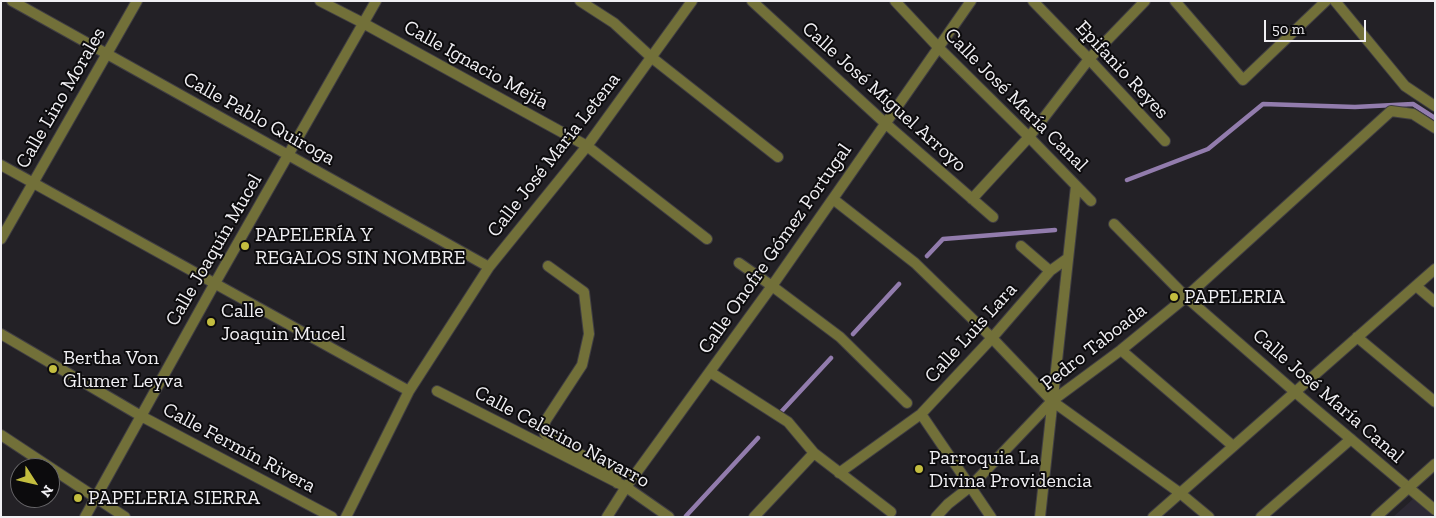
<!DOCTYPE html>
<meta charset="utf-8">
<style>
body{margin:0}
#map{position:relative;width:1436px;height:518px;overflow:hidden;background:#232126;font-family:"Zilla Slab",serif}
canvas{display:block}
.frame{position:absolute;inset:0;border:2px solid #f0eff3;pointer-events:none}
.north{position:absolute;left:10px;top:458px;width:50px;height:50px;box-sizing:border-box;background:#0c0b0d;border:1px solid #676669;border-radius:50%;rotate:125deg;font-size:14px;font-weight:700;line-height:20px;text-align:center;color:#f0eff3}
.north::after{content:'';display:block;margin:auto;width:18px;height:22px;background:#c3bd3f;clip-path:polygon(50% 0,100% 100%,50% 72%,0 100%)}
.scale{position:absolute;left:1264px;top:20px;width:102px;height:22px;box-sizing:border-box;border:2px solid #f0eff3;border-top:0;padding-left:6px;font-size:15px;line-height:18px;white-space:nowrap;color:#f0eff3;-webkit-text-stroke:4px #0c0b0d;paint-order:stroke}
</style>
<div id="map">
<canvas width="1436" height="518"></canvas>
<div class="frame"></div>
<div class="north">N</div>
<div class="scale">50 m</div>
</div>
<script>
const ctx = document.querySelector('canvas').getContext('2d');
ctx.lineJoin = 'round';
function paint(path, color) { ctx.fillStyle = color; ctx.fill(path, 'evenodd'); }
function stroke(path, color, width, dash) { ctx.strokeStyle = color; ctx.lineWidth = width; ctx.lineCap = dash ? 'butt' : 'round'; ctx.setLineDash(dash || []); ctx.stroke(path); }
function drawText(font, color, halo, rows, align = 'center') {
  ctx.font = font + ' "Zilla Slab",serif'; ctx.lineWidth = 4; ctx.setLineDash([]); ctx.textBaseline = 'middle'; ctx.strokeStyle = halo; ctx.fillStyle = color; for (const [text, x, y, turn = 0] of rows) {
    ctx.save(); ctx.translate(x, y); ctx.rotate((+turn || 0) * Math.PI / 180); ctx.textAlign = isNaN(turn) ? turn : align; if (halo) ctx.strokeText(text, 0, 0); ctx.fillText(text, 0, 0); ctx.restore();
  }
}
const built = new Path2D(`
 M1413,499l21,18h-41z`);
const stream = new Path2D(`
 M1127,180l81,-31 55,-45 92,3 58,-3 22,14
 M927,256l16,-17 112,-9
 M853,334l46,-50
 M781,412l50,-54
 M686,516l72,-78`);
const minor = new Path2D(`
 M12,1l477,266
 M320,1l43,22 224,123 120,93
 M580,1l34,22 37,34 127,100
 M752,1l133,122 108,94
 M895,1l43,46 91,90 62,64
 M1033,1l56,58 76,82
 M1175,1l68,79 83,-79
 M1335,1l70,85 30,20
 M1,165l408,226
 M833,199l82,64 77,75 60,63 128,92 29,24
 M972,199l57,-62 60,-78 56,-58
 M1114,224l72,73 109,95 140,118
 M1,239l136,-238
 M1021,246l29,25
 M739,263l33,23 68,51 67,66
 M548,266l36,26 5,42 -7,31 -36,55 -3,8 2,6 8,6 54,28 9,9 1,6
 M1416,286l19,16
 M1,334l140,82 191,101
 M1357,337l78,65
 M1121,350l112,96
 M710,372l78,50 26,31 77,59
 M437,391l189,96 43,30
 M921,414l70,103
 M1,435l124,82
 M839,473l82,-59 71,-76 58,-67 18,-13
 M85,517l130,-234 161,-282
 M346,517l63,-126 80,-124 98,-121 105,-145
 M607,517l19,-30 146,-201 199,-285
 M754,517l60,-64
 M936,517l12,-13 23,-18 81,-85 69,-51 65,-53 205,-186 22,3 22,14
 M1040,517l36,-331
 M1153,517l282,-248
 M1261,517l90,-78`);
const tertiary = new Path2D(`
 M1376,517l59,-53`);
const markers = [
 [245,246,5,"#c3bd3f"],
 [1174,297,5,"#c3bd3f"],
 [211,322,5,"#c3bd3f"],
 [53,369,5,"#c3bd3f"],
 [919,469,5,"#c3bd3f"],
 [78,498,5,"#c3bd3f"]
];
const streetNames = [
 ["Calle Ignacio Mejía",476,65,29],
 ["Epifanio Reyes",1122,70,47],
 ["Calle José Miguel Arroyo",884,97,42],
 ["Calle Lino Morales",61,98,-60],
 ["Calle José María Canal",1016,100,45],
 ["Calle Pablo Quiroga",259,119,29],
 ["Calle José María Letena",554,155,-52],
 ["Calle Onofre Gómez Portugal",775,249,-55],
 ["Calle Joaquín Mucel",214,250,-60],
 ["Calle Luis Lara",971,333,-48],
 ["Pedro Taboada",1094,347,-38],
 ["Calle José María Canal",1328,396,41],
 ["Calle Celerino Navarro",562,437,28],
 ["Calle Fermín Rivera",239,448,28]
];
const poiNames = [
 ["PAPELERÍA Y",255,235],
 ["REGALOS SIN NOMBRE",255,258],
 ["PAPELERIA",1184,297],
 ["Calle",221,311],
 ["Joaquin Mucel",221,334],
 ["Bertha Von",63,358],
 ["Glumer Leyva",63,381],
 ["Parroquia La",929,458],
 ["Divina Providencia",929,481],
 ["PAPELERIA SIERRA",88,498]
];
paint(built, '#2d2934');
stroke(stream, '#927cad', 4.5);
stroke(minor, '#403e43', 12);
stroke(tertiary, '#403e43', 12);
stroke(minor, '#727039', 10);
stroke(tertiary, '#727039', 10);
for (const [x, y, r, color] of markers) { const dot = new Path2D(); dot.arc(x, y, r, 0, 2 * Math.PI); ctx.fillStyle = color; ctx.fill(dot); stroke(dot, '#0c0b0d', 2); }
drawText('20px', '#f0eff3', '#0c0b0d', streetNames);
drawText('20px', '#f0eff3', '#0c0b0d', poiNames, 'left');
</script>
